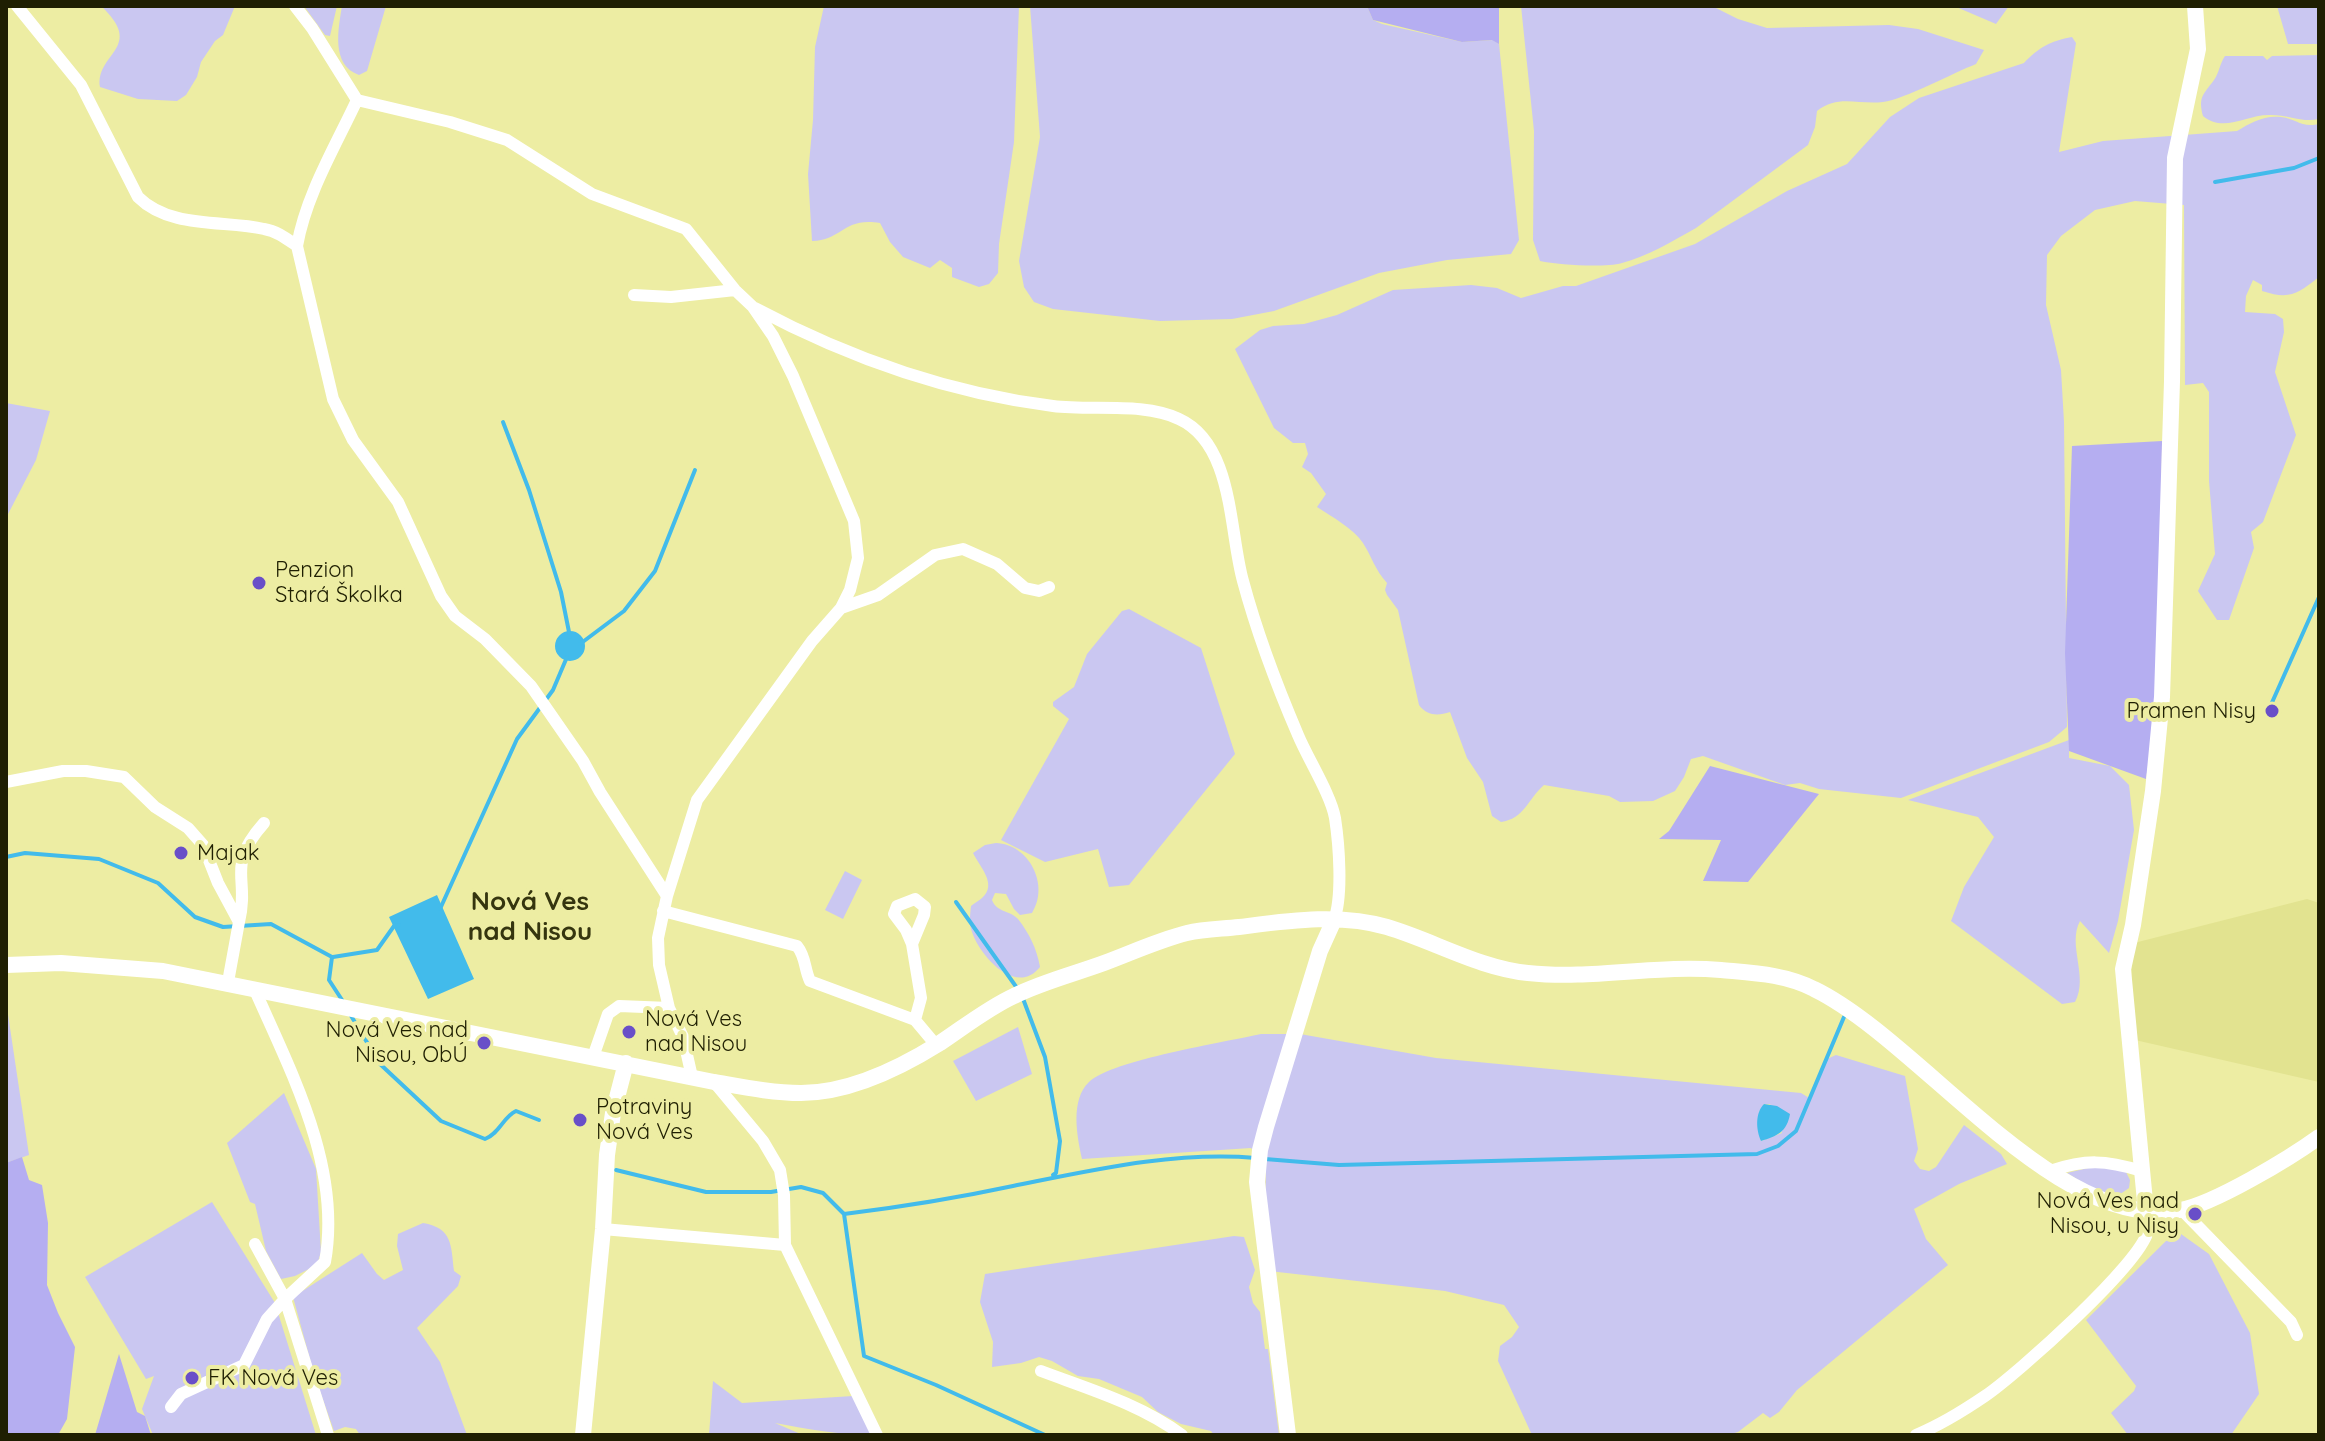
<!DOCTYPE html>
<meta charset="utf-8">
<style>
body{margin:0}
#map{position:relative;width:2325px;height:1441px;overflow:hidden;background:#ededa3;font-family:Quicksand,sans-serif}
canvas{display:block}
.frame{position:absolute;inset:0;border:8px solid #1f1f02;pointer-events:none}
</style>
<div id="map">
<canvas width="2325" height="1441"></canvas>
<div class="frame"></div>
</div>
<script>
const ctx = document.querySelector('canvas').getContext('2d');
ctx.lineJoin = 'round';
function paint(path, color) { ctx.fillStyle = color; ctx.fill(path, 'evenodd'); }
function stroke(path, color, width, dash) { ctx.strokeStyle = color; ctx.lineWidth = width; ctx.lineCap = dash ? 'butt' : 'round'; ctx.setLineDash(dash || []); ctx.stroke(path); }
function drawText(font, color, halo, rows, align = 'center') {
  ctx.font = font + ' Quicksand,sans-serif'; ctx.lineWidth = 8; ctx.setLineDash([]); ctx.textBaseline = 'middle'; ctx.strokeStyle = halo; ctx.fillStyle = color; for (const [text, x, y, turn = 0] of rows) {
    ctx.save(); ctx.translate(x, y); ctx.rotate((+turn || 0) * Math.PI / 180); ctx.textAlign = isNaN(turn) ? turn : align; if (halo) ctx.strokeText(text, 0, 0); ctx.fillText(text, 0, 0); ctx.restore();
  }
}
const built = new Path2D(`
 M2307,899l12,4v179l-184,-42 -5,-49 4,-48z`);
const green = new Path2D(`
 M101,6h134l-12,29 -8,6 -14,21 -4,15 -11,18 -9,6 -39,-2 -38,-12c-5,-34 46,-39 1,-81z
 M304,6h33l-7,30 -5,-1z
 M342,6h44l-19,65 -8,4c-28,-10 -21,-45 -17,-69z
 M824,6h195l-5,136 -15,102 -1,29 -9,11 -10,3 -27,-10v-9l-12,-8 -10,8 -27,-11 -13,-15 -10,-19c-37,-6 -37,17 -68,18l-4,-67 5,-54 2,-73z
 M1030,6h337l6,14 9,4 80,18 31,-2 6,4 20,196 -8,14 -64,6 -68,13 -105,38 -42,8 -72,2 -107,-12 -19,-7 -10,-15 -5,-26 21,-124z
 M1521,6h191l26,13 29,9 122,-3 29,4 66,21 -8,14c-23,9 -71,35 -93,38 -25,3 -45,-8 -66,9l-2,16 -7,18 -112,83c-23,13 -50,29 -74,35 -18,5 -63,2 -82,-2l-7,-21 1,-109z
 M1954,6h55l-13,18z
 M2277,6h42v38h-31z
 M2072,37l4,6 -17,109 44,-11 134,-10c13,-8 27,-16 44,-14 16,2 20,11 38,7v153c-22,17 -29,23 -57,14v-6l-9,-5 -7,16 -1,16 30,2 8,5 1,13 -9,40 21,63 -33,87 -12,10 3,16 -25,72h-12l-19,-29 17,-37 -6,-73v-89l-6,-9 -18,2 -1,-180 -49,-4 -40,9 -34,26 -14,19 -1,50 15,65 3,52 3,305 -18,15 -148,56 -82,-9 -19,-6 -15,2 -82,-29 -12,3 -7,18 -9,14 -22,10 -33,1 -11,-6 -65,-11c-16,14 -20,34 -43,37l-9,-6 -9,-34 -16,-24 -17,-46c-12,4 -23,4 -31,-7l-21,-95 -11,-15 -2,-5 2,-7c-12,-13 -15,-26 -24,-40 -10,-15 -31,-26 -46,-36l9,-13 -15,-21 -9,-6 6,-13 -3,-11h-12l-19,-15 -39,-79 25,-19 13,-4 31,-2 33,-9 56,-25 78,-5 26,3 24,10 42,-12h13l119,-42 92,-53 60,-27 43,-47 29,-19 105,-35c15,-16 27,-22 48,-26z
 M2319,55v64c-17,4 -33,-5 -50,-4 -24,0 -45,18 -66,1 -5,-19 0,-21 11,-36 5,-7 6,-17 11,-24h38l4,4 5,-4z
 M6,403l44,8 -14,49 -30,58z
 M1129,609l72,39 34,106 -106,131 -20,2 -11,-38 -53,13 -44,-22 68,-121 -16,-13v-4l21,-15 13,-33 35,-43z
 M2069,740v18l41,8 19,19 5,45 -16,91 -9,32 -29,-32c-13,24 9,56 -5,81l-13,2 -111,-83 13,-34 30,-50 -16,-20 -70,-17z
 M996,843c33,1 54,42 36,70l-12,2 -6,-6 -8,-15 -11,-1 -3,7c5,13 18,10 26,19 11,14 19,30 22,48 -24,30 -60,-11 -68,-35 -3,-8 -2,-17 -1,-26 3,-3 8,-5 11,-8 16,-14 -3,-32 -9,-45l12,-8z
 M845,871l17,9 -19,39 -18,-9z
 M6,1001l23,154 -23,8z
 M1018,1027l14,47 -56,27 -23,-40z
 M1261,1034h39l136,24 365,35 10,6 16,-40 9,-4 69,21 13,73 -4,12 6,8 9,2 7,-4 28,-42 37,29 6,10 -48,20 -45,25 12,30 22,26 -151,125 -18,22 -9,6 -7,-5 -25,19 -11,3h-195l-34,-74 2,-15 12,-9 7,-10 -15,-22 -59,-14 -176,-20 -4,-62 1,-43 -15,-18 -169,11c-5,-23 -12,-59 7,-77 23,-22 137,-40 172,-48zM1764,1104h6l12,29 -21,8 -2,-29z
 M284,1093l32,76 5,83 -4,13 -22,11 -14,3 -15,-28 -11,-47 -5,-2 -23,-59z
 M2088,1168h22l16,4 4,8 -1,8 -13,9 -13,-2 -36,-22z
 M212,1202l63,101 41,132h-163l-11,-26 12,-33 -8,3 -61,-102z
 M423,1223c30,5 28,23 31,48l7,5 -3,10 -41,42 23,34 27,73h-107l-4,-6 -11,-2 -11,4 -20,-57 -21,-77 69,-44 15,21 7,6 19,-10 -6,-24 1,-12z
 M2181,1234l28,20 41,79 9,61 -28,41h-103l-17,-22 23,-22 2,-5 -50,-66 80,-79z
 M1234,1236l10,1 11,33 -6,17 4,16 7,9 5,37h3l11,86h-65l-3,-4 -30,-7 -23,-12 -16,-15 -43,-18 -21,-3 -26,-15 -13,-4 -18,6 -29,4 1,-25 -13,-40 5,-28z
 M713,1381l29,22 111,-7 19,39c-33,0 -64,-6 -97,-12l28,12h-94z`);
const forest = new Path2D(`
 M1367,6h132v38l-7,-4 -30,2 -89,-22z
 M2162,441l-2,246 -14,92 -77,-28 -4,-98 7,-207z
 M1710,766l109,28 -71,88 -45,-1 18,-41 -62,-1 10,-8z
 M22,1157l7,23 13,5 6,38 -1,62 11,28 17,34 -8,72 -9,16h-52v-272z
 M119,1354l18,58 8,4 6,19h-56z`);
const water = new Path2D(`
 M555 646a15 15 0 1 1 30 0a15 15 0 1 1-30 0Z
 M437,895l37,84 -46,20 -39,-82z
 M1764,1104l13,2 13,8c-3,18 -13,22 -29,27 -5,-11 -6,-28 3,-37z`);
const stream = new Path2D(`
 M2215,182l79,-14 25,-10
 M503,422l26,68 32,102 9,45
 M580,644l44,-33 31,-40 40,-101
 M2270,707l49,-110
 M6,857l19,-4 74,6 59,24 37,34 28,10 48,-3 61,33 -3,23 15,23
 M956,902l61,86
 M440,909l77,-170 36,-49 14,-33
 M333,957l44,-7 17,-24 5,-1
 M1022,996l23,61 15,84 -4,32 -3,2
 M350,1014l30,50 61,57 44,18c15,-6 18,-22 31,-28l23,9
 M1265,1159l74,6 418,-11 21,-8 18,-15 48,-114
 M616,1170l90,22h65l30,-5 22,6 21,21 20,142 72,29 109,50
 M844,1214c57,-7 113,-16 169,-28 80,-16 161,-35 243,-28`);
const street = new Path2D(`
 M17,6l64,79 57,112c32,32 86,23 126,32 13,2 23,10 33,17
 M295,6l17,22 45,72 93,22 57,18 85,54 94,35 49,61 18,17 20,29 20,40 61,145 4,37 -8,32 -9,18 -29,33 -115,159 -30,96 -9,42 1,27 10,43 14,29 9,40
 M357,100c-22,47 -51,95 -60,146l36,153 20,41 45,62 43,94 14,20 30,23 46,47 52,75 17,31 67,104
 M634,295l37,2 64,-7
 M755,308c92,49 194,85 298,98 38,5 91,-4 126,13 55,25 50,113 64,162 14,52 34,105 55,154 10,24 33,60 37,83 4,26 8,78 -1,102
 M841,608l37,-13 57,-40 28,-6 34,15 28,24 14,3 10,-4
 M6,782l57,-11h23l38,6 31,30 33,21 15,17 15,38 21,39 -11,60
 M663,911l134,35c9,11 7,22 13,35l105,39 21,25
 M239,922c11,-46 -14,-55 25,-99
 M912,944l-6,-14 -12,-16 3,-8 18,-7 10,8 -1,8 -12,29 9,54 -6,22
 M254,988c37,84 88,179 71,274l-40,37 43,136
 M593,1057l15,-43 11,-8 50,2
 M714,1082l49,59 17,29 4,25 1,50 92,190
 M2050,1171c36,-12 55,-11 92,0
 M2182,1210l109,112 6,13
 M603,1229l182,16
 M1041,1371c48,18 99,33 141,64
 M171,1407l10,-13 63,-29 23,-46 18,-20 -30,-55
 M1916,1435c24,-10 47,-24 69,-39 31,-21 158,-134 163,-166 1,-5 -2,-12 -2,-18`);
const secondary = new Path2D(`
 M6,965l55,-2 102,8 551,111c29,5 58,11 87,11 48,0 99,-25 139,-50 24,-16 48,-35 74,-47 28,-14 60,-22 90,-33 27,-10 55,-23 83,-30 17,-4 35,-4 52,-6 48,-6 100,-14 148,0 47,14 92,41 141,46 65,7 129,-9 193,-3 32,3 64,4 93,19 107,52 242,244 366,221 34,-6 110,-52 139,-73
 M2146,1212l-23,-243 10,-44 20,-134 9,-94 10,-316 3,-223 23,-109 -3,-43
 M583,1435l20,-206 4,-74 6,-42 13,-50
 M1288,1435l-31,-253 3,-32 6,-23 54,-176 14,-31`);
const markers = [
 [259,583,8,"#694fc8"],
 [2272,711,8,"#694fc8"],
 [181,853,8,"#694fc8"],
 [629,1032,8,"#694fc8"],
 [484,1043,8,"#694fc8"],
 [580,1120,8,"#694fc8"],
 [2195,1214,8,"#694fc8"],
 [192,1378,8,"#694fc8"]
];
const poiNames = [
 ["Penzion",275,570],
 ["Stará Školka",275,595],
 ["Pramen Nisy",2256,711,"right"],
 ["Majak",197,853],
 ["Nová Ves",645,1019],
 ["nad Nisou",645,1044],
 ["Nová Ves nad",468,1030,"right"],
 ["Nisou, ObÚ",468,1055,"right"],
 ["Potraviny",596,1107],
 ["Nová Ves",596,1132],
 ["Nová Ves nad",2179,1201,"right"],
 ["Nisou, u Nisy",2179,1226,"right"],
 ["FK Nová Ves",208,1378]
];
const quarterNames = [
 ["Nová Ves",530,902],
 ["nad Nisou",530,932]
];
paint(built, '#e2e390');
paint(green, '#cac7f1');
paint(forest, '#b5aef1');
paint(water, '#42bbeb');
stroke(stream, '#42bbeb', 4);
stroke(street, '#fff', 12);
stroke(secondary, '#fff', 16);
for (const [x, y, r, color] of markers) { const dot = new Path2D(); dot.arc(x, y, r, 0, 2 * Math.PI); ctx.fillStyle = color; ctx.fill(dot); stroke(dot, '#ededa3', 3); }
drawText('22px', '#1f1f02', '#ededa3', poiNames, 'left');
drawText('bold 26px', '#35350f', '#ededa3', quarterNames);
</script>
